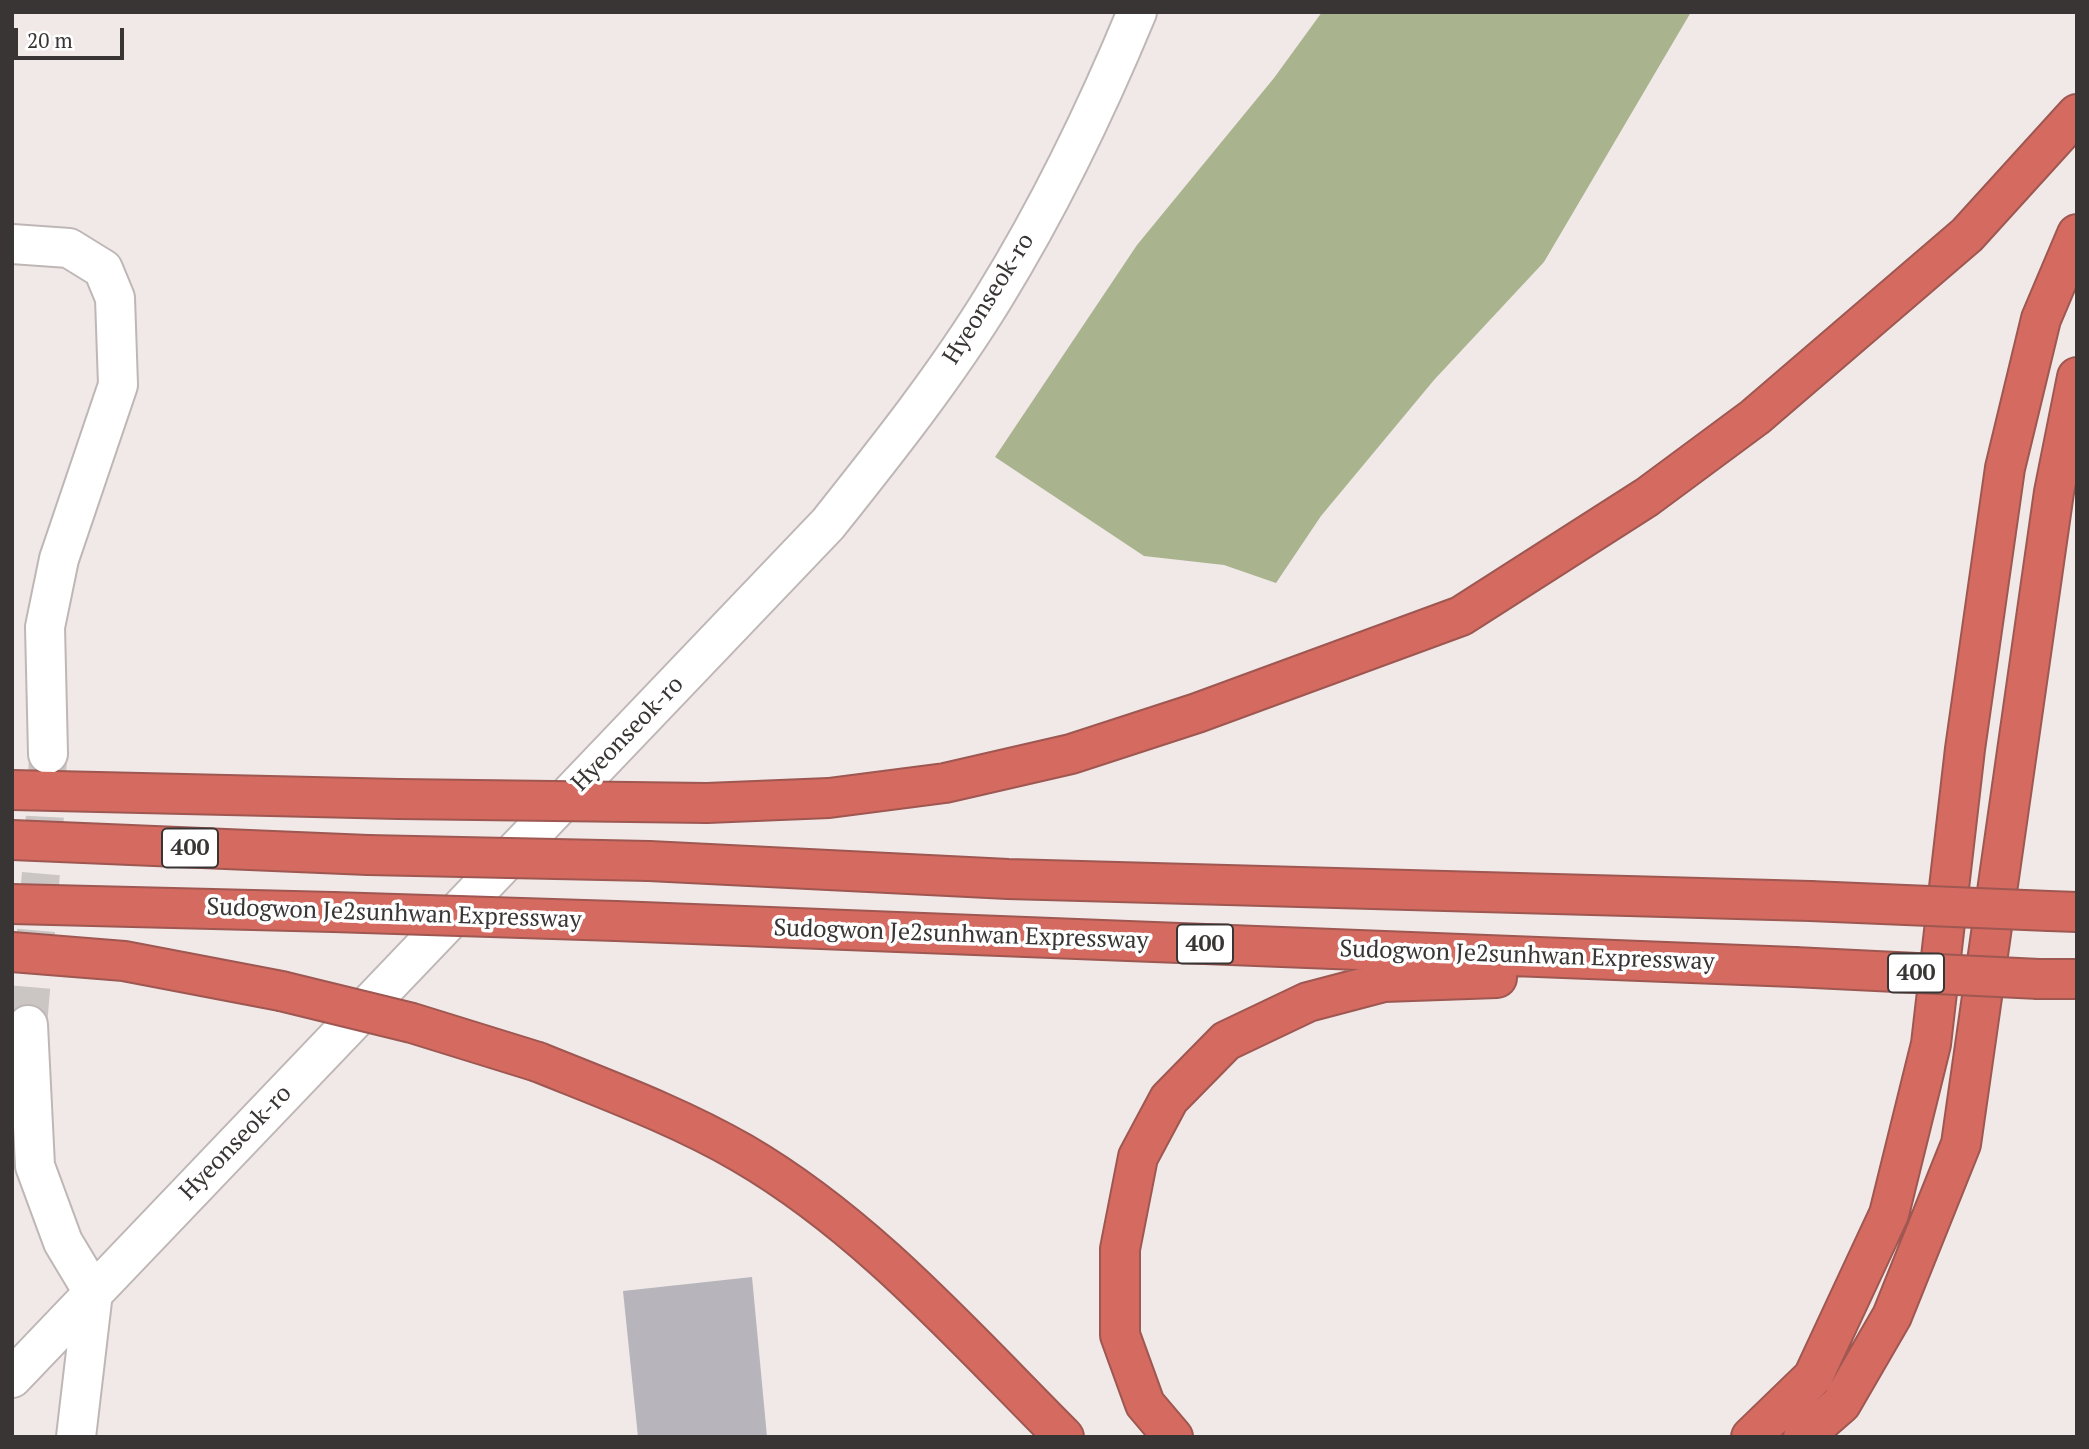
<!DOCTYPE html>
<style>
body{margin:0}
#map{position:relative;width:2089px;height:1449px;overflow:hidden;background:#f0e9e7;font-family:"PT Serif",serif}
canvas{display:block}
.frame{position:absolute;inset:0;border:14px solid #383534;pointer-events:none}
.scale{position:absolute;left:14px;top:28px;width:110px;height:32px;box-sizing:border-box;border:4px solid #383534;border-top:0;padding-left:9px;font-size:21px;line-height:24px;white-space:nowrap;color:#383534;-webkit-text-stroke:5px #fff;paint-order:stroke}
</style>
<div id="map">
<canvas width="2089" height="1449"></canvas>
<div class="frame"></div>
<div class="scale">20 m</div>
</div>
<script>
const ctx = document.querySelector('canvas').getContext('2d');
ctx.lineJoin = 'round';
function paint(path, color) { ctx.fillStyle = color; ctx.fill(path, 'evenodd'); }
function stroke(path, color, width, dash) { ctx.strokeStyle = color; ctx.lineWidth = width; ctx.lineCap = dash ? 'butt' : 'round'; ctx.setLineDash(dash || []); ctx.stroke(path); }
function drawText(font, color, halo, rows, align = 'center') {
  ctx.font = font + ' "PT Serif",serif'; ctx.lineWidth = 7; ctx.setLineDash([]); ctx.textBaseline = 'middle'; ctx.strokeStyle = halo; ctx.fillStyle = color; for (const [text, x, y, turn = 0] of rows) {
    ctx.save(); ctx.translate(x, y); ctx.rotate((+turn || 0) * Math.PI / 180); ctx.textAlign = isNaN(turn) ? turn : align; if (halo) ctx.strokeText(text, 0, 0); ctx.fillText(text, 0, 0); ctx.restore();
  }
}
const forest = new Path2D(`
 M1322,12h369l-147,250 -110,118 -113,136 -45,67 -52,-18 -80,-9 -149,-99 142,-212 137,-167z`);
const building = new Path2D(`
 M752,1277l15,160h-129l-15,-146z`);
const minorTunnel = new Path2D(`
 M28,1025l15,-176 5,-91`);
const minor = new Path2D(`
 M12,244l57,4 34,21 12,29 3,87 -59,174 -14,68 3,127
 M28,1025l7,141 28,76 30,50 -17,145
 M12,1378l816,-854c58,-73 117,-147 166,-227 56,-91 102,-186 143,-285`);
const highway = new Path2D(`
 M12,790l387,9
 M707,803l122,-5 116,-15 126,-29 126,-41 264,-97 186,-119 108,-80 212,-182 110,-121
 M12,840l356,15
 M649,861l359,18 802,22
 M12,904l321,8
 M2049,911l28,1
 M616,921l1178,46
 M12,952l112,9 157,30
 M2039,979h38
 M538,1062c69,28 140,54 204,91 124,72 222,184 322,284
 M1173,1437l-28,-33 -25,-69v-86l18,-92 31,-58 57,-58 82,-39 76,-20 113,-4
 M1751,1437l62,-60 76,-163 42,-170 34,-295 40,-281 36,-149 36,-85
 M1803,1437l38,-33 51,-88 69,-172 93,-652 23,-115`);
const highwayBridge = new Path2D(`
 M399,799l308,4
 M368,855l281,6
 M1810,901l239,10
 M333,912l283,9
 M1794,967l245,12
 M281,991l131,32 126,39`);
const shields = [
 [190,848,56],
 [1205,944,56],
 [1916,973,56]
];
const shieldNames = [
 ["400",190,848],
 ["400",1205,944],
 ["400",1916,973]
];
const streetNames = [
 ["Hyeonseok-ro",989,299,-58],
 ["Hyeonseok-ro",628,734,-46],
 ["Sudogwon Je2sunhwan Expressway",394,914,2],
 ["Sudogwon Je2sunhwan Expressway",961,935,2],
 ["Sudogwon Je2sunhwan Expressway",1527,956,2],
 ["Hyeonseok-ro",236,1143,-46]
];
paint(forest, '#a9b48e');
paint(building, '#b7b5bb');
stroke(minorTunnel, '#cbc5c3', 38, [38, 19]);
stroke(minor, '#beb7b5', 42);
stroke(highway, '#9e5751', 42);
stroke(minor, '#fff', 38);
stroke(highway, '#d56a60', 38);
stroke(highwayBridge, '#9e5751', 42, []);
stroke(highwayBridge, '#d56a60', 38);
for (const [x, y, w] of shields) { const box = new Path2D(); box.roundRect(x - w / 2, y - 19.5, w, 39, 5); ctx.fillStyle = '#fff'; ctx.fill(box); stroke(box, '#383534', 2); }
drawText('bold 23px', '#383534', null, shieldNames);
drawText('24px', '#383534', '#fff', streetNames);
</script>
